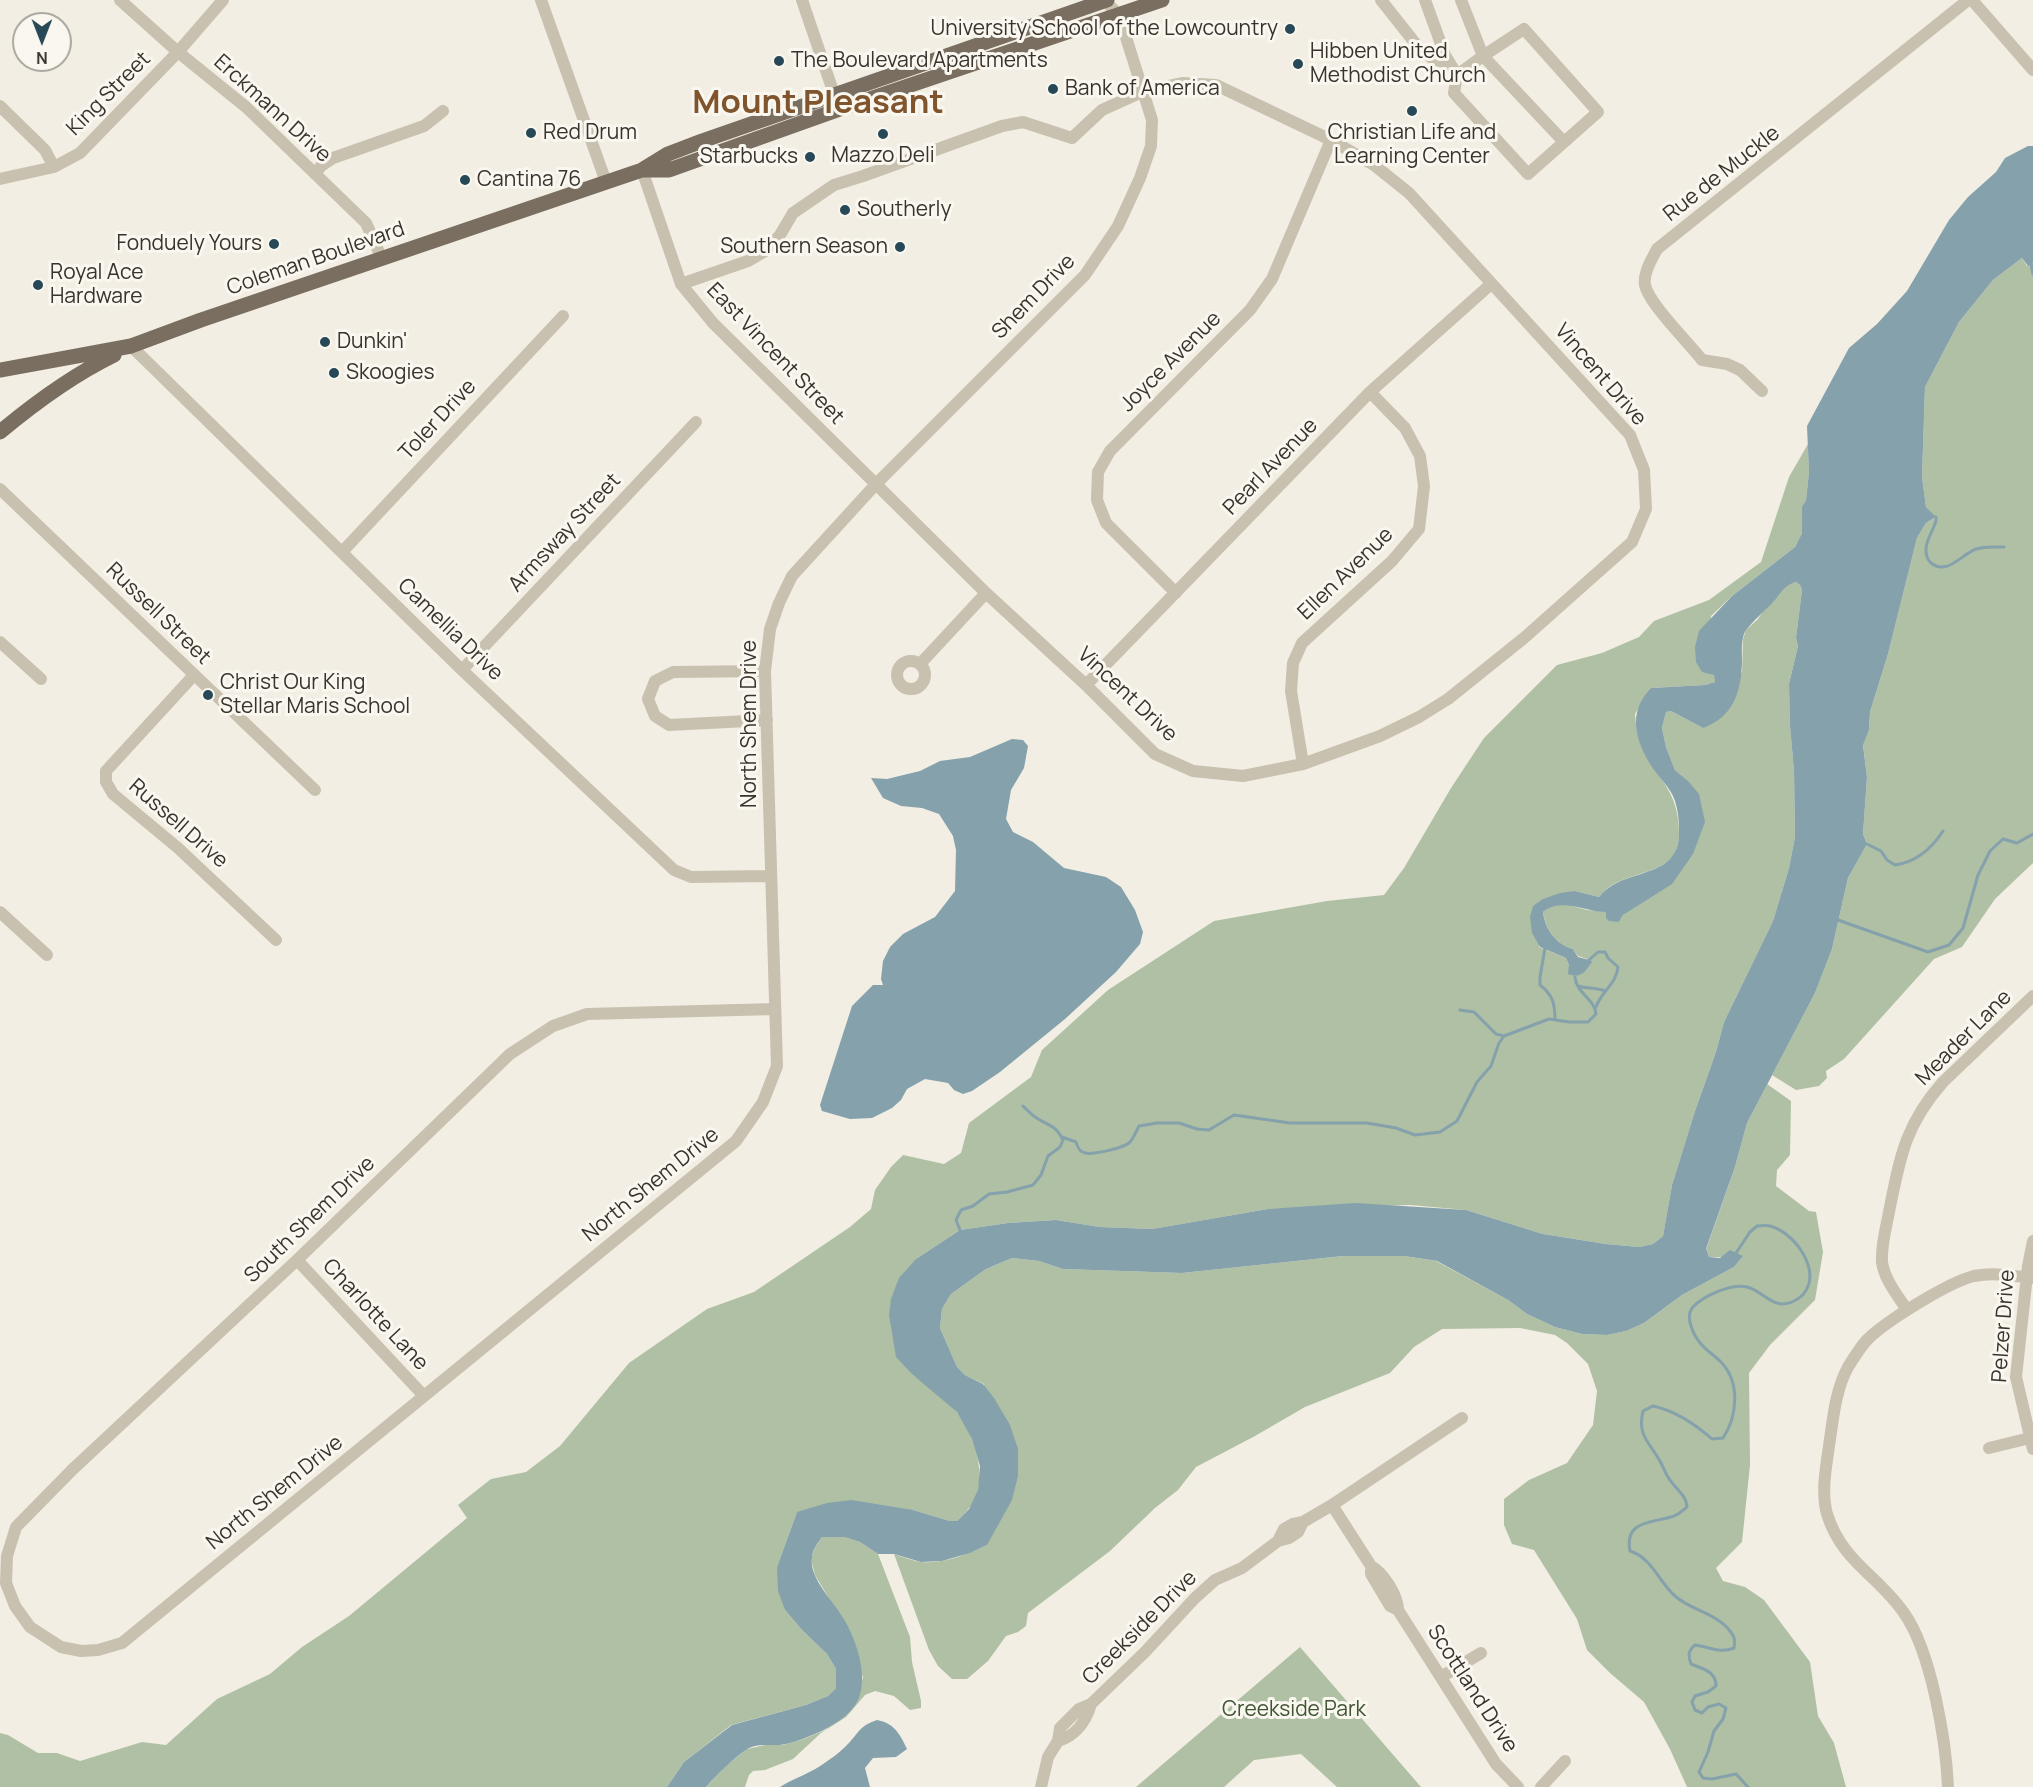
<!DOCTYPE html>
<style>
body{margin:0}
#map{position:relative;width:2033px;height:1787px;overflow:hidden;background:#f2eee3;font-family:Manrope,sans-serif}
canvas{display:block}
.north{position:absolute;left:12px;top:12px;width:60px;height:60px;box-sizing:border-box;background:#f9f7ef;border:2px solid #aca9a1;border-radius:50%;rotate:180deg;font-size:16px;font-weight:700;line-height:24px;text-align:center;color:#39332c}
.north::after{content:'';display:block;margin:auto;width:21px;height:27px;background:#264857;clip-path:polygon(50% 0,100% 100%,50% 72%,0 100%)}
</style>
<div id="map">
<canvas width="2033" height="1787"></canvas>
<div class="north">N</div>
</div>
<script>
const ctx = document.querySelector('canvas').getContext('2d');
ctx.lineJoin = 'round';
function paint(path, color) { ctx.fillStyle = color; ctx.fill(path, 'evenodd'); }
function stroke(path, color, width, dash) { ctx.strokeStyle = color; ctx.lineWidth = width; ctx.lineCap = dash ? 'butt' : 'round'; ctx.setLineDash(dash || []); ctx.stroke(path); }
function drawText(font, color, halo, rows, align = 'center') {
  ctx.font = font + ' Manrope,sans-serif'; ctx.lineWidth = 6; ctx.setLineDash([]); ctx.textBaseline = 'middle'; ctx.strokeStyle = halo; ctx.fillStyle = color; for (const [text, x, y, turn = 0] of rows) {
    ctx.save(); ctx.translate(x, y); ctx.rotate((+turn || 0) * Math.PI / 180); ctx.textAlign = isNaN(turn) ? turn : align; if (halo) ctx.strokeText(text, 0, 0); ctx.fillText(text, 0, 0); ctx.restore();
  }
}
const green = new Path2D(`
 M2022,258l5,8 6,-3v600l-38,36 -33,48 -28,12 -90,100 -18,12 1,7 -8,8 -23,4 -24,-15 -5,9 24,17 -1,54 -13,15 -1,16 33,25 7,1 7,40 -8,48 -45,45 -21,28 1,92 -8,77 -26,26 7,13 22,6 19,13 46,62 8,54 16,27 12,44h-159l-17,-38 -26,-47 -34,-29 -23,-23 -10,-31 -43,-69 -22,-6 -8,-19v-26l25,-19 38,-17 26,-38 4,-34 -9,-27 -21,-21 -12,-8 -35,-7 -78,1 -28,18 -24,26 -85,34 -50,29 -59,31 -18,23 -23,18 -45,43 -82,62 -2,13 -8,6 -12,4 -18,25 -21,18h-15l-14,-13 -9,-16 -35,-96c9,3 19,7 28,8 22,2 46,-8 65,-17l-3,-161 -19,-9 -8,-8 -17,-39 2,-19 9,-15 35,-25 26,-11 27,3 24,8 119,4 161,-17h61l32,5 72,39 19,14 28,13 27,7 25,1 19,-4 18,-8 38,-28 52,-28 8,-10h-33l-3,-7 29,-83 12,-44 68,-130 17,-44 16,-71 19,-34 -4,-10 4,-57 -4,-33 6,-14 1,-18 18,-58 29,-116 9,-15 9,-5 -9,-11 -4,-30 3,-90 34,-65 34,-42z
 M1808,444l1,28 -3,28 -4,8v25l-7,14 -63,49 -21,20 4,66 -10,3 -54,3 -16,26c1,9 1,19 5,27 15,37 39,48 39,92 0,9 -2,19 -8,25 -20,20 -53,14 -72,39l-24,-6 -32,8 -4,48 27,11 3,7 17,4 7,-8 -15,-5 -5,-7c-18,-5 -27,-19 -30,-37l8,-6 14,-2 22,6 20,2 12,10 4,-7 19,-13 51,-48 -6,-74 -12,-10 -9,-23 -4,-19 4,-16 5,-1 32,17 39,-56 1,-33 3,-9 12,-11 7,-11 9,-7 5,-9 9,-8 8,-2 4,3 2,5 -6,48 2,8 -9,38 1,42 4,45 1,66 -6,31 -16,53 -49,101 -8,30 -21,59 -23,74 -9,51 -10,8 -14,3 -33,-3 -63,-10 -77,-24 -56,-5 -142,4 -116,20 -52,-2 -44,-7 -48,3 -48,7 -44,29 -3,116c15,11 31,23 43,36 16,18 28,56 22,79 -3,13 -12,22 -21,31h-7l-37,-11 -116,2 -20,55 8,43 17,20 25,24 9,15v19l-8,8 -22,9 -75,20 -47,37 -17,25h-667v-54l8,2 30,18h19l23,8 62,-19 24,3 51,-46 53,-25 32,-27 47,-31 118,-98 -9,-13 33,-26 35,-7 34,-26 69,-83 78,-54 47,-17 96,-65 21,-18 4,-19 16,-23 12,-12 41,9 17,-11 8,-30 62,-46 11,-27 66,-60 106,-69 113,-20 57,-6 20,-27 47,-80 33,-50 73,-73 45,-12 37,-16 15,-16 55,-21 52,-38 28,-85z
 M822,1537h22l16,5 18,12 32,83 2,25 9,39v7l-11,2 -16,-14 -19,-5 -10,4 -19,22 -25,16 -28,26 -28,11 -12,1 -4,4 -4,12h-39l21,-22 20,-16 18,-4h18l21,-6 21,-9 15,-11 14,-12 9,-30 -36,-82 -12,-20 -4,-16 4,-11z
 M1300,1647l121,140h-84l-36,-33 -47,6 -30,27h-88z`);
const water = new Path2D(`
 M2028,146h5v117l-5,3 -6,-8 -29,22 -34,42 -34,65 -3,90 4,30 10,10 -10,6 -9,15 -29,116 -18,58 -1,18 -6,15 4,32 -4,57 4,10 -19,34 -16,71 -17,44 -68,130 -12,44 -29,82 3,8 11,1 10,-8 13,6 -9,11 -52,28 -38,28 -18,8 -19,4 -25,-1 -27,-7 -28,-13 -19,-14 -71,-39 -33,-5h-61l-161,17 -119,-4 -24,-8 -27,-3 -26,11 -35,25 -9,15 -2,19 17,39 8,8 18,9 11,14 16,27 8,24v27l-6,24 -25,45 -17,8 -28,8 -21,1 -27,-8h-16l-18,-12 -16,-5h-22c-4,6 -9,12 -10,20 -4,21 24,47 33,64 13,23 26,63 9,86 -14,18 -47,32 -68,37 -12,3 -29,-2 -40,6 -15,10 -28,24 -40,37h-39l17,-25 48,-37 74,-20 22,-9 8,-8v-19l-9,-15 -25,-24 -17,-20 -7,-19 -1,-24 20,-55 30,-9 24,-3 62,10 37,11h7l12,-12 9,-19 2,-24 -8,-27 -15,-27 -44,-37 -17,-18 -7,-42 2,-16 8,-21 17,-19 44,-29 48,-7 48,-3 44,7 52,2 116,-20 87,-6 111,7 77,24 63,10 33,3 14,-3 10,-8 9,-51 23,-74 21,-59 8,-30 49,-101 16,-53 6,-31 -1,-66 -4,-45 -1,-42 9,-38 -2,-8 6,-48 -2,-5 -4,-3c-11,3 -14,9 -21,18 -7,8 -27,25 -31,34 -3,8 -2,19 -2,28 -1,31 -9,55 -39,66l-32,-17 -5,1 -4,16 4,19 9,23 12,10 12,14 6,28 -12,32 -21,30 -49,31 -4,7 -10,-1 -3,-3v-6c-22,0 -44,-15 -63,0 2,17 12,32 30,37l5,8 15,4c-8,10 -11,18 -25,13l1,-9 -3,-7 -26,-11 -8,-14 -2,-16 3,-11 10,-7 17,-6 15,-2 24,6c19,-25 60,-20 74,-42 6,-8 6,-17 6,-26 0,-9 -1,-19 -4,-28 -4,-13 -15,-22 -23,-34 -17,-27 -25,-54 -1,-79l54,-3 10,-3 -1,-7 -12,-3 -6,-10 -1,-15 4,-16 33,-35 63,-49 7,-14v-26l4,-7 3,-28 -2,-46 42,-78 28,-24 30,-33 42,-71 19,-23 28,-25 9,-14z
 M1012,739l11,1 5,6 -4,22 -13,22 -5,29 7,13 20,10 31,26 42,9 15,10 14,23 8,22 -3,12 -24,28 -51,47 -65,53 -28,19 -9,3 -9,-4 -6,-7 -23,-4 -18,10 -6,11 -9,8 -20,10 -22,1 -28,-8 -2,-6 32,-99 21,-21h10l-2,-6 2,-18 7,-14 13,-13 32,-17 20,-26 1,-41 -3,-14 -14,-22 -17,-6 -21,-2 -18,-8 -12,-20 16,1 33,-8 20,-10 30,-4z
 M877,1720c17,3 23,14 30,29l-11,8 -23,1 -8,10 5,19h-90c14,-9 32,-14 46,-25 6,-4 13,-9 19,-15 13,-12 13,-21 32,-27z`);
const stream = new Path2D(`
 M2031,264l2,10
 M1936,517c2,8 -11,21 -10,34 0,5 2,9 5,12 16,13 31,-9 45,-14 9,-3 18,-2 28,-2
 M1867,844l14,7 6,9 8,5c21,-3 37,-17 48,-34
 M1838,920l90,32 21,-7 14,-17 15,-53 12,-24 13,-12 14,4 16,-9
 M1545,948l-5,29v8c13,10 15,19 15,35
 M1589,960l9,-8h7l3,6 10,9c-1,16 -17,25 -22,40
 M1578,986c9,3 17,1 27,5
 M1460,1010l14,2 22,22 8,2
 M1062,1137l14,5c1,4 4,10 9,11 8,2 38,-5 44,-10 4,-3 7,-12 10,-17l18,-3h22l18,6 12,1 25,-15 56,8h77l29,5 19,7 25,-3 17,-11 20,-39 14,-16 8,-23 5,-7 45,-17 20,3h19l8,-8c-1,-15 -20,-21 -21,-37
 M960,1230l-4,-10 5,-10 12,-4 16,-12 18,-2 26,-7 8,-10 7,-19 12,-9 3,-7c-8,-16 -15,-14 -28,-23 -4,-3 -8,-7 -12,-11
 M1736,1253l14,-21 7,-6c4,0 9,-1 13,0 30,8 60,59 22,76 -18,8 -29,-11 -45,-15 -15,-4 -44,9 -54,20 -9,10 1,29 8,37 6,7 14,12 20,18 20,21 16,55 2,76l-11,1c-17,-15 -36,-28 -59,-33l-10,5c-6,26 7,31 18,52 3,6 5,12 9,17 6,9 17,16 17,27 -5,4 -10,9 -16,10 -20,6 -47,4 -41,34 22,7 29,31 45,45 17,15 41,17 55,35 5,6 5,9 4,17 -14,6 -24,-1 -39,-3 -7,6 -7,10 -4,19 12,5 25,7 25,22l-8,6 -13,4 -3,6 3,8 7,3 6,-6 11,-3 7,4 -3,11 -9,12 -6,21 -9,20 4,6 9,1 24,-5 12,13`);
const street = new Path2D(`
 M120,0l58,52 68,55 120,116 16,36
 M541,0l65,182
 M802,0l32,94
 M1381,0l38,48 14,11 17,5
 M1425,0l20,55 12,20 -3,18 74,81 70,-62 -74,-83 -41,27 -22,-56
 M1972,0l61,70
 M1457,75l26,-19 81,86
 M0,106l45,44 9,17
 M642,170l39,114 32,39 273,270 100,92 69,69 38,17 50,5 60,-12 77,-28 39,-19 29,-18 76,-61 108,-96 14,-33 -2,-39 -14,-35 -221,-242 -35,-28 -43,-25 -115,-55 -34,-2 -38,8 -42,19 -30,28 -49,-16 -21,4 -139,50 -29,9 -41,28 -13,22 -15,16 -17,10 -67,23
 M315,174l6,-8 12,-8 91,-32 19,-15
 M0,179l54,-12 26,-14 98,-101 45,-52
 M131,346l331,324 212,200 17,7 80,-1
 M1762,391l-22,-21 -13,-6 -25,-4c-13,-17 -53,-56 -57,-75 -2,-12 7,-26 12,-36l311,-249
 M0,489l315,301
 M342,552l221,-236
 M1176,593l-70,-70 -9,-23 1,-28 12,-21 140,-141 22,-31 59,-139
 M0,642l41,37
 M897 675a14 14 0 1 1 28 0a14 14 0 1 1-28 0Z
 M920,664l66,-71
 M462,670l234,-248
 M765,671l-92,1 -18,9 -7,18 7,17 14,9 98,-5
 M194,675l-88,96v11l7,12 65,54 98,92
 M1086,685l284,-293 121,-108
 M1303,764l-12,-73 2,-28 9,-20 90,-82 27,-32 5,-43 -4,-30 -15,-28 -35,-36
 M0,912l47,43
 M775,1009l-188,5 -34,12 -43,28 -213,206 -225,210 -56,57 -9,29 -1,27 9,23 15,21 31,20 20,4 17,-1 24,-7 614,-502 27,-39 14,-36 -12,-395 5,-42 9,-26 13,-27 84,-92 209,-209 33,-49 22,-48 11,-32 1,-26 -33,-105 -15,-15
 M2033,1241l-5,25 -12,111 17,72
 M297,1260l127,136
 M1907,1310c-9,-14 -23,-31 -25,-48 -1,-17 4,-34 7,-50 11,-55 16,-87 54,-130l90,-86
 M1989,1448l41,-10
 M1332,1505l39,61c12,6 27,30 27,44l98,154 22,23
 M1278,1541l6,-12 9,-5 10,-2 29,-17 130,-87
 M1371,1571v3l19,32 8,4
 M1441,1677l40,-24
 M1058,1741c17,-5 28,-19 33,-37
 M1041,1787l7,-30 10,-16 2,-13 19,-19 12,-5 54,-52 50,-54 20,-18 27,-12 36,-27 11,-3 9,-6 5,-10
 M1541,1787l24,-26
 M1948,1787c-2,-47 -17,-136 -44,-174 -26,-38 -62,-51 -77,-99 -6,-22 -1,-46 2,-68 4,-26 6,-55 19,-79 5,-8 12,-19 18,-26 18,-19 83,-59 108,-65 20,-4 39,0 59,2`);
const primary = new Path2D(`
 M642,170h27l171,-61 322,-109
 M0,370l131,-24 70,-26 441,-150 26,-16 34,-13 405,-141
 M0,432c36,-30 73,-57 114,-77`);
const markers = [
 [1290,29,6,"#264857"],
 [779,61,6,"#264857"],
 [1298,64,6,"#264857"],
 [1053,89,6,"#264857"],
 [1412,111,6,"#264857"],
 [531,133,6,"#264857"],
 [883,134,6,"#264857"],
 [810,157,6,"#264857"],
 [465,180,6,"#264857"],
 [845,210,6,"#264857"],
 [274,244,6,"#264857"],
 [900,247,6,"#264857"],
 [38,285,6,"#264857"],
 [325,342,6,"#264857"],
 [334,373,6,"#264857"],
 [208,695,6,"#264857"]
];
const poiNames = [
 ["University School of the Lowcountry",1278,29,"right"],
 ["Hibben United",1310,52],
 ["Methodist Church",1310,76],
 ["The Boulevard Apartments",791,61],
 ["Bank of America",1065,89],
 ["Red Drum",543,133],
 ["Christian Life and",1412,133,"center"],
 ["Learning Center",1412,157,"center"],
 ["Mazzo Deli",883,156,"center"],
 ["Starbucks",798,157,"right"],
 ["Cantina 76",477,180],
 ["Southerly",857,210],
 ["Fonduely Yours",262,244,"right"],
 ["Southern Season",888,247,"right"],
 ["Royal Ace",50,273],
 ["Hardware",50,297],
 ["Dunkin'",337,342],
 ["Skoogies",346,373],
 ["Christ Our King",220,683],
 ["Stellar Maris School",220,707]
];
const streetNames = [
 ["King Street",109,94,-45],
 ["Erckmann Drive",272,109,42],
 ["Rue de Muckle",1722,174,-38],
 ["Coleman Boulevard",316,259,-19],
 ["Shem Drive",1034,297,-46],
 ["East Vincent Street",775,354,46],
 ["Joyce Avenue",1171,362,-45],
 ["Vincent Drive",1600,375,49],
 ["Toler Drive",438,420,-47],
 ["Pearl Avenue",1271,467,-46],
 ["Armsway Street",565,533,-47],
 ["Ellen Avenue",1346,574,-44],
 ["Russell Street",158,614,44],
 ["Camellia Drive",450,630,44],
 ["Vincent Drive",1127,695,43],
 ["North Shem Drive",750,724,-90],
 ["Russell Drive",178,824,41],
 ["Meader Lane",1964,1038,-45],
 ["North Shem Drive",651,1185,-39],
 ["South Shem Drive",310,1220,-44],
 ["Charlotte Lane",375,1315,47],
 ["Pelzer Drive",2004,1326,-86],
 ["North Shem Drive",275,1493,-39],
 ["Creekside Drive",1140,1628,-45],
 ["Scottland Drive",1472,1689,57]
];
const parkNames = [
 ["Creekside Park",1294,1710]
];
const townNames = [
 ["Mount Pleasant",818,104]
];
paint(green, '#b0c0a4');
paint(water, '#84a1ac');
stroke(stream, '#84a1ac', 3);
stroke(street, '#c9c1af', 12);
stroke(primary, '#796e5f', 15);
for (const [x, y, r, color] of markers) { const dot = new Path2D(); dot.arc(x, y, r, 0, 2 * Math.PI); ctx.fillStyle = color; ctx.fill(dot); stroke(dot, '#f9f7ef', 2); }
drawText('21px', '#39332c', '#f9f7ef', poiNames, 'left');
drawText('21px', '#39332c', '#f9f7ef', streetNames);
drawText('21px', '#405533', '#f9f7ef', parkNames);
drawText('bold 33px', '#80542d', '#f9f7ef', townNames);
</script>
